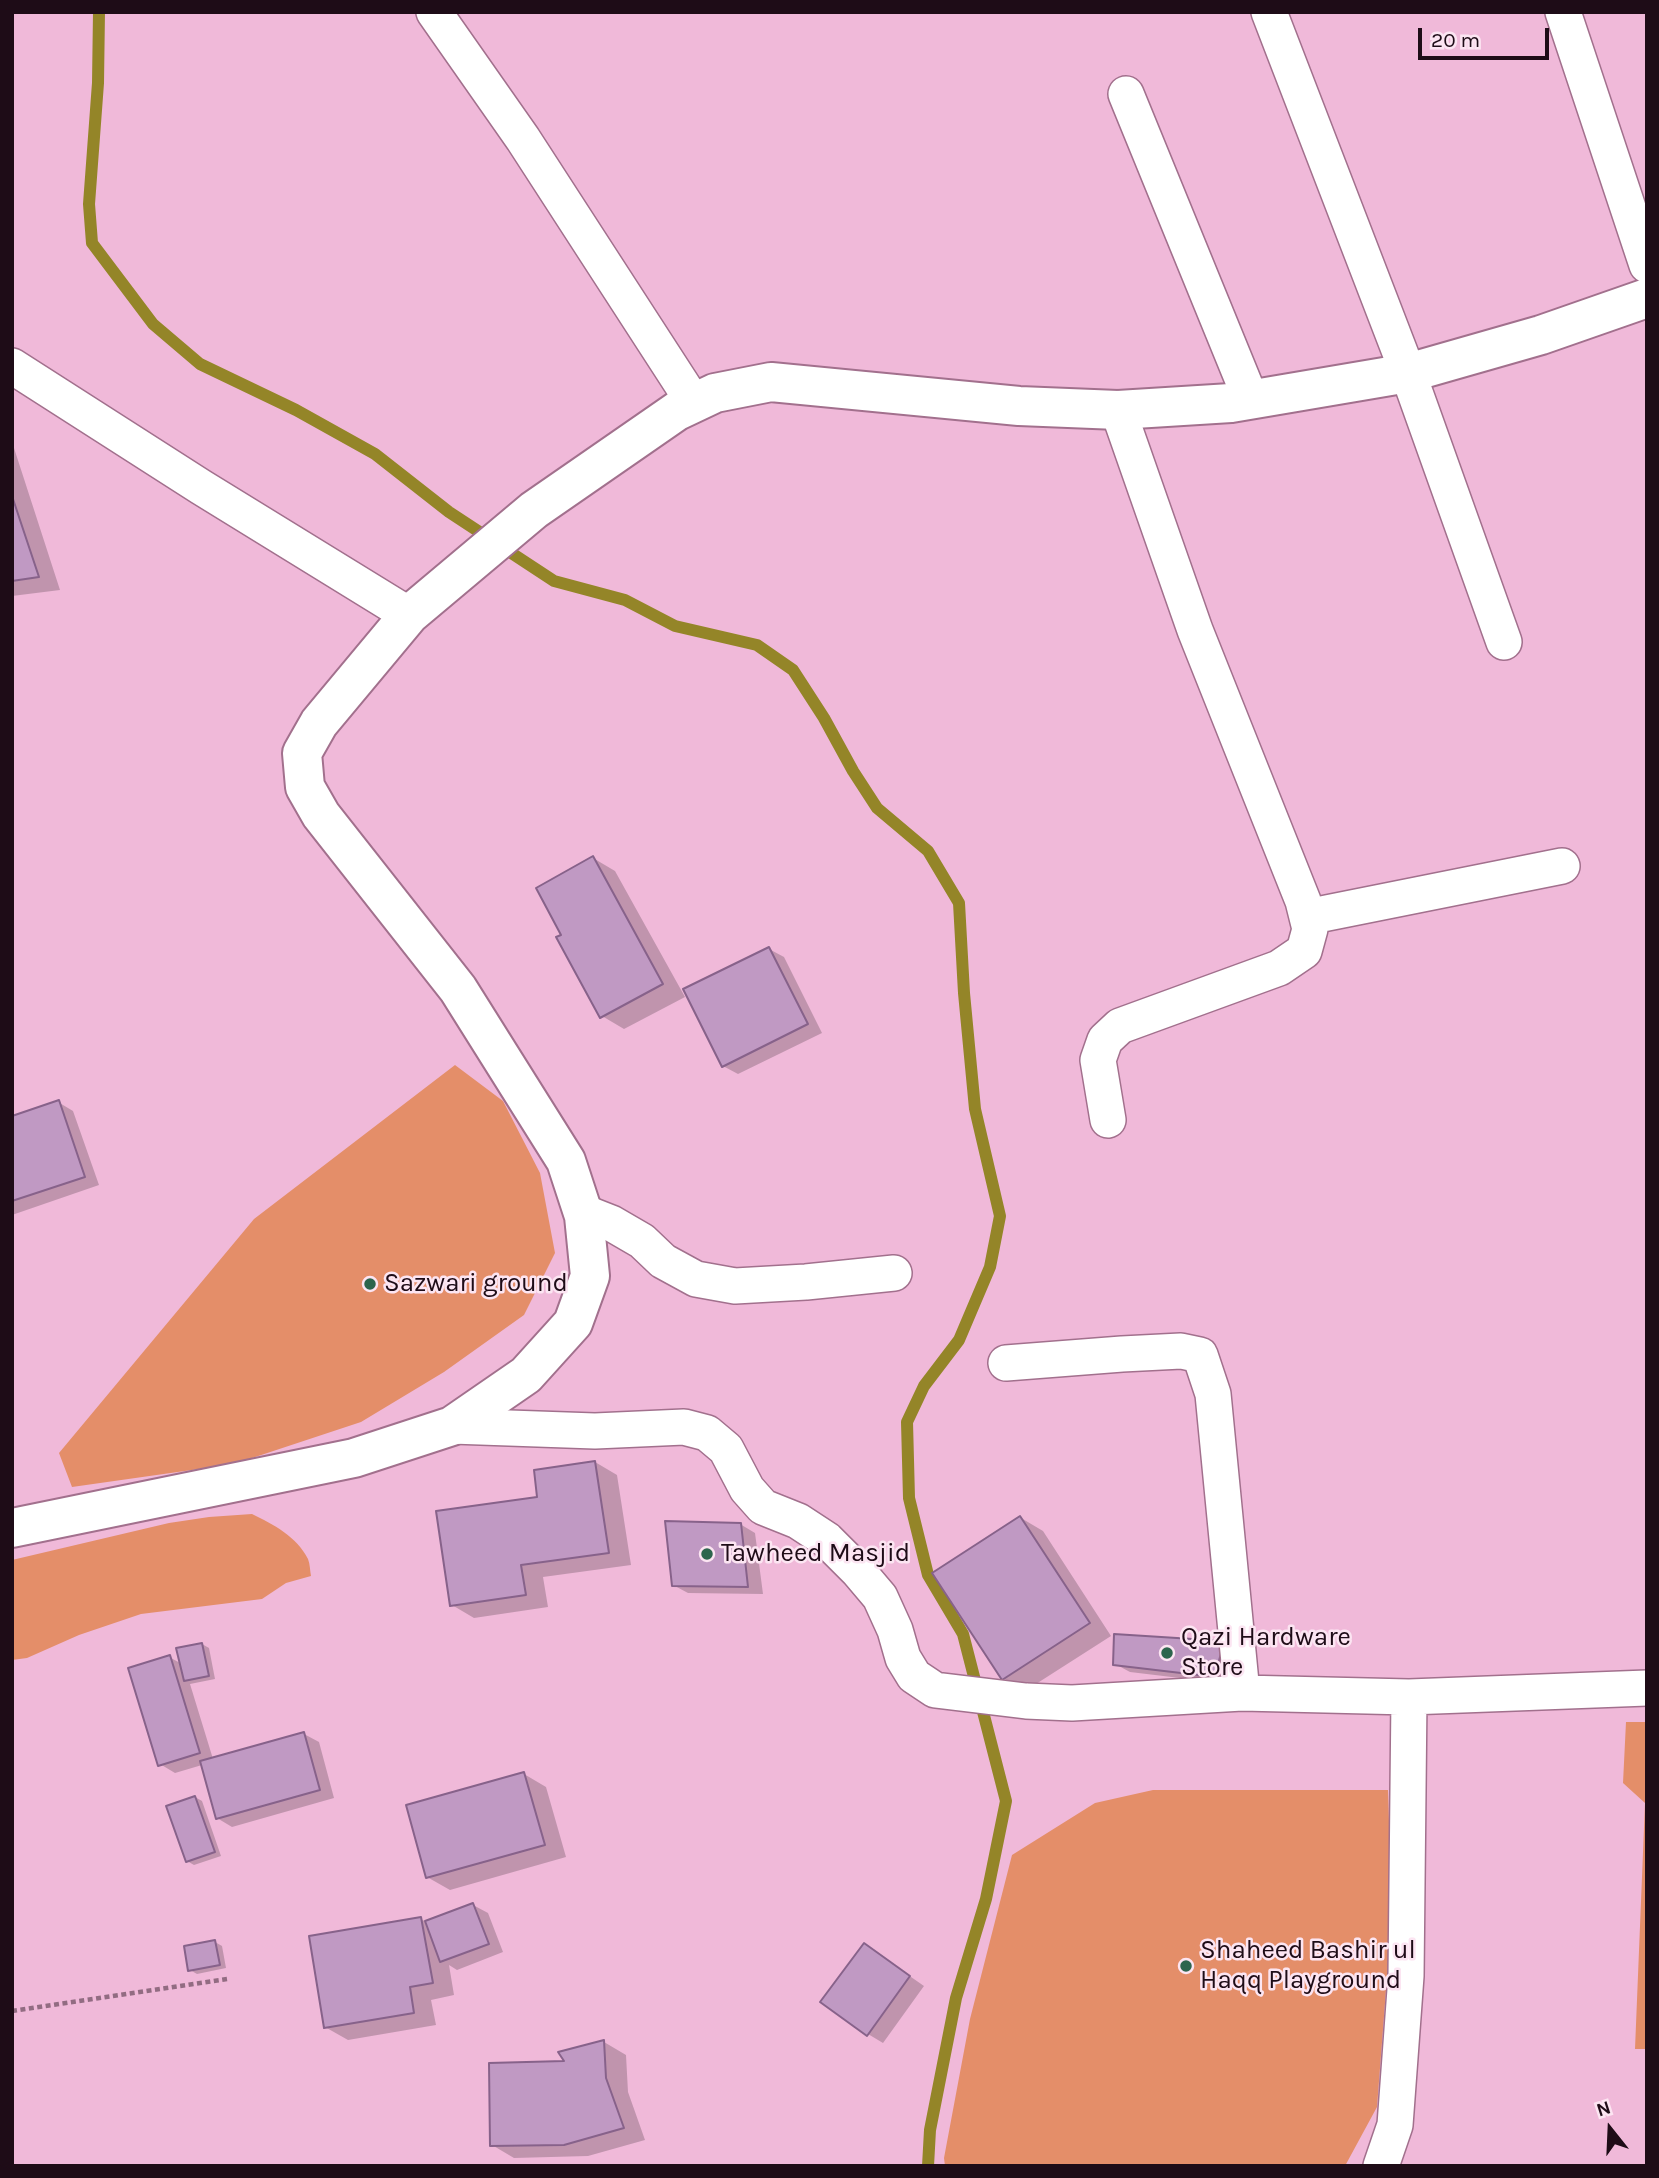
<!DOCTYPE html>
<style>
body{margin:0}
#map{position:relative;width:1659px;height:2178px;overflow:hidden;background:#f0b9d9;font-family:Karla,sans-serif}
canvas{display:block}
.frame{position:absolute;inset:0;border:14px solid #1e0c17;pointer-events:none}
.north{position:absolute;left:1575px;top:2094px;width:70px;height:70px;-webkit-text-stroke:5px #fce5f2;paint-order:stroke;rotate:342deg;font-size:19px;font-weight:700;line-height:28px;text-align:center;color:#1e0c17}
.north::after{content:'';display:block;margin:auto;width:24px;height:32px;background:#1e0c17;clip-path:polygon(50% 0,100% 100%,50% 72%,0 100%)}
.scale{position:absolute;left:1418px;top:28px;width:131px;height:32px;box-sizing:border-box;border:4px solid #1e0c17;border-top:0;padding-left:9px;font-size:21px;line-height:24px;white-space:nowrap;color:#1e0c17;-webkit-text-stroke:5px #fce5f2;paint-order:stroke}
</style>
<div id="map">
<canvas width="1659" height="2178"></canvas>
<div class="frame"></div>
<div class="north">N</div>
<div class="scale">20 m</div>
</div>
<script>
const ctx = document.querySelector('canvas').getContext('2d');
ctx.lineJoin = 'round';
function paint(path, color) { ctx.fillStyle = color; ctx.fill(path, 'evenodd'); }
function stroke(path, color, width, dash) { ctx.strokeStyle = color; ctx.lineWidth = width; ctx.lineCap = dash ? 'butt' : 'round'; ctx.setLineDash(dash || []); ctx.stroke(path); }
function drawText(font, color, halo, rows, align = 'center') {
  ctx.font = font + ' Karla,sans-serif'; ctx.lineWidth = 5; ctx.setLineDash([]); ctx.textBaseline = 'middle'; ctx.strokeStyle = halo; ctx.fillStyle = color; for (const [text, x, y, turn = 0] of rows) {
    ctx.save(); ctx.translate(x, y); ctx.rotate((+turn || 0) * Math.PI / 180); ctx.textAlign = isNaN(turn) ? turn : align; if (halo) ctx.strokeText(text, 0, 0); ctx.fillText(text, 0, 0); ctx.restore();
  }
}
const green = new Path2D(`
 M455,1065l48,36 37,72 15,80 -31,62 -80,57 -83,50 -127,42 -162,23 -13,-34 195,-234z
 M252,1514c21,10 45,23 56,45 2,5 2,12 3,17l-25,7 -24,16 -121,15 -62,21 -52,23 -15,2v-100l157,-37 40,-6z
 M1626,1722h21v327h-12l10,-246 -22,-20z
 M1153,1790h235l4,122 -15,195 -32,59h-400l-1,-8 26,-139 42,-164 83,-52z`);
const shadow = new Path2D(`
 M12,447l2,1 46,142 -48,6z
 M593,858l22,13 70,126 -61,32 -22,-13 -38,-81z
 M769,949l15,8 38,76 -84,41 -15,-8z
 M58,1102l15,9 26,74 -87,30v-97z
 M595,1462l22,13 14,90 -88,12 5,30 -74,11 -22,-13 87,-106z
 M1021,1518l22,13 68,105 -86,55 -22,-13z
 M740,1524l15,9 8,61 -75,-1 -15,-8z
 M1223,1643l7,41 -100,-12 -15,-8z
 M202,1644l7,4 6,31 -25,5 23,75 91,-25 15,8 15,56 -102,29 -15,-9 -15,-53 -27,8 -15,-9 9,-107 13,7z
 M524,1774l22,13 20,70 -116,33 -23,-13z
 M195,1797l7,4 19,55 -27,9 -7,-4z
 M473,1905l15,8 15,39 -46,18 -8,-5 5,30 -23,5 5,25 -88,15 -23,-13 96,-108 5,3z
 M215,1942l7,4 4,22 -29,6 -7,-4z
 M865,1945l59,41 -41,57 -15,-9z
 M604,2042l22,13 2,37 17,48 -57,16 -74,2 -22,-13 74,-82 -5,-10z`);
const stream = new Path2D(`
 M99,12l-1,71 -9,121 3,39 61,81 47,40 96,46 79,44 74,58 105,69 71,19 50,26 82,19 36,25 31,48 29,53 24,37 51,43 31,52 5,90 11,116 25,107 -10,51 -31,73 -35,46 -17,36 2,76 19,77 35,59 43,167 -20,98 -30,99 -26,132 -2,36`);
const building = new Path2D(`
 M12,496l27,81 -27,4z
 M593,856l70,128 -63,34 -44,-81 5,-2 -25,-47z
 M769,947l39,77 -86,43 -39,-78z
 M59,1100l26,77 -73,24v-85z
 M595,1461l14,92 -88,12 5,30 -76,11 -14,-95 101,-14 -3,-27z
 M1020,1516l70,107 -88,57 -70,-107z
 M665,1521l76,2 7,64 -76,-1z
 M1114,1634l110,7 -9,36 -102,-12z
 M202,1643l7,33 -25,5 -8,-33z
 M170,1655l30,98 -42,13 -30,-98z
 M304,1732l16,58 -104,29 -16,-58z
 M524,1772l21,73 -119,33 -20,-73z
 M195,1796l20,56 -29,10 -20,-56z
 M473,1903l16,41 -49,18 -15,-41z
 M421,1917l12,66 -23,4 4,26 -90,15 -15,-92z
 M215,1940l5,25 -32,6 -4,-25z
 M864,1943l46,33 -43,60 -47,-34z
 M604,2040l2,38 18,50 -60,17 -74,1 -1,-83 75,-2 -6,-9z`);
const path = new Path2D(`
 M12,2011l215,-32`);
const minor = new Path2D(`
 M434,12l89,127 171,264
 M1269,12l139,361 96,269
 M1563,12l84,253
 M1126,94l125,306
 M12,366l189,121 208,128
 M1307,917l255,-51
 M1108,1120l-10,-60 7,-20 15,-14 159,-58 25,-17 6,-22 -7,-28 -108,-271 -77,-220
 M583,1212l28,11 31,18 21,20 33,18 39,7 71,-4 88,-9
 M1006,1363l116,-9 59,-3 19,4 13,39 29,299
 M452,1426l143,5 89,-4 23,6 19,16 21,40 16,18 35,14 29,19 31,31 22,26 15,33 8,28 11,18 21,14 91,11 46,2 170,-10 167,4 238,-9
 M1381,2166l14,-41 11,-149 3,-279`);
const tertiary = new Path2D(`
 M12,1528l342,-70 98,-32 74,-51 47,-52 17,-47 -6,-60 -18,-55 -108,-172 -137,-174 -16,-28 -3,-34 17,-30 90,-108 125,-105 143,-99 38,-18 56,-11 248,24 99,4 113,-7 177,-30 133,-38 106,-37`);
const markers = [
 [370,1284,7,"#2c654d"],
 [707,1554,7,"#2c654d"],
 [1167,1653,7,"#2c654d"],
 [1186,1966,7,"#2c654d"]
];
const poiNames = [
 ["Sazwari ground",384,1284],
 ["Tawheed Masjid",721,1554],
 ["Qazi Hardware",1181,1638],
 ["Store",1181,1668],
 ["Shaheed Bashir ul",1200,1951],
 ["Haqq Playground",1200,1981]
];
paint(green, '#e48e69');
paint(shadow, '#0003');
stroke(stream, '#948528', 12);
paint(building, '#c099c3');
stroke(building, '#87628a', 2);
stroke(minor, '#a2708d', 38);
stroke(tertiary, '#a2708d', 42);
stroke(path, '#926c82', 4.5, [5, 3.5]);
stroke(minor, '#fff', 35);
stroke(tertiary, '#fff', 38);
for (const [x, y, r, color] of markers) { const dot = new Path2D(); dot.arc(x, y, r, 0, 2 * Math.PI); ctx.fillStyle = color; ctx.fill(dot); stroke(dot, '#fce5f2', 2.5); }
drawText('26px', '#1e0c17', '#fce5f2', poiNames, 'left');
</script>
